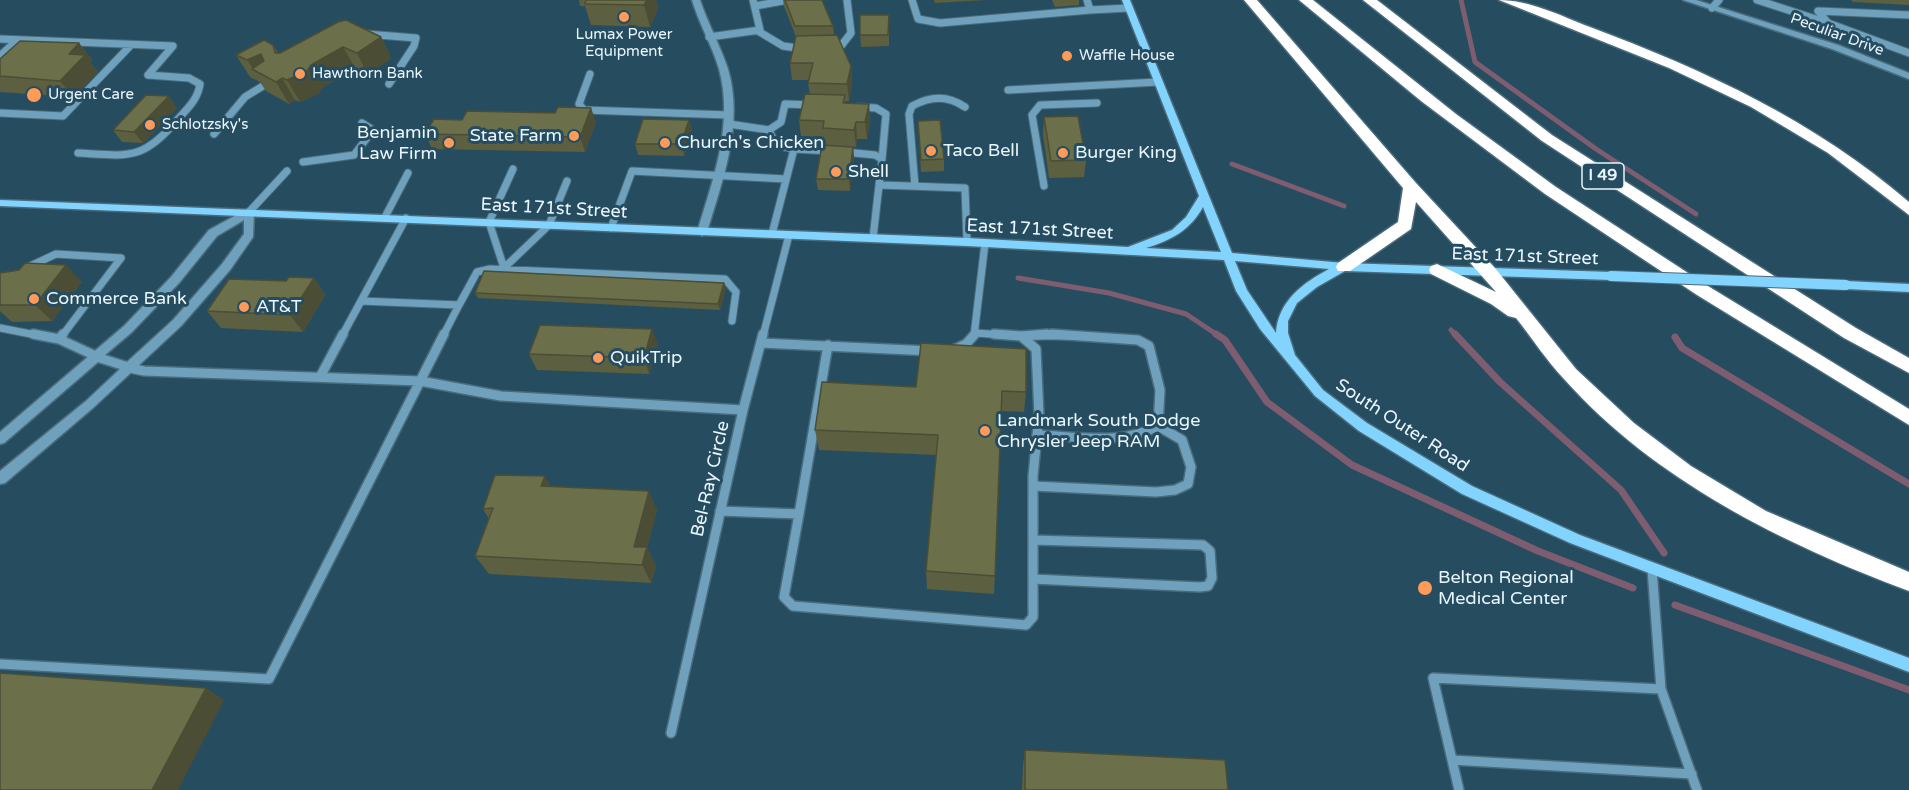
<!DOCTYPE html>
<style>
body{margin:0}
canvas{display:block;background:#264c60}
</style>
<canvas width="1909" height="790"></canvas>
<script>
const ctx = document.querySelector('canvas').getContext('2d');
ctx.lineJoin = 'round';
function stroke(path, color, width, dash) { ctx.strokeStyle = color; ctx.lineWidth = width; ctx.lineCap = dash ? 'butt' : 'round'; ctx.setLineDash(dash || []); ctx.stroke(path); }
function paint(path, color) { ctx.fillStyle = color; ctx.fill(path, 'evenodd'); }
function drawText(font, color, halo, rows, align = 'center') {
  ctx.font = font + ' "Varela Round",sans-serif'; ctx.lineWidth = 6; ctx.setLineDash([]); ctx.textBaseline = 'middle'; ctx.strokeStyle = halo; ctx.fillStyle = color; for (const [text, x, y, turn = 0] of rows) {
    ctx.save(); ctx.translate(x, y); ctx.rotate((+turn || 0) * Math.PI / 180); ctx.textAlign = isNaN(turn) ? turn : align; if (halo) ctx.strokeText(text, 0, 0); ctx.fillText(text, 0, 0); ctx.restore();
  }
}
const streamFar1 = new Path2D(`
 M1461,0l14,62 121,87 100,65
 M1232,164l112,42
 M1018,278l91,15 77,21 33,22
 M1451,330l5,6`);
const stream = new Path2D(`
 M1216,334l9,6 42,62 85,63 186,86 95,37
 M1455,334l45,48 121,108 43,63
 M1675,337l7,11 227,136
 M1675,605l234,85`);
const laneFar1 = new Path2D(`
 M912,0l6,19 22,4 150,-13
 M1087,0l3,10 39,-2
 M1757,0l71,23 -10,-12 91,4
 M755,6l33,-6
 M1712,8l7,-8
 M1828,23l81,30
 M758,31l25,15 21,3
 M366,34l50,4 -2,8 -25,38
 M709,37l51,-7 -7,-30
 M0,39l173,7 -25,29
 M832,47l9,-1 10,-13 -4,-33
 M0,56l17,-16
 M590,74l-11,30 5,6 145,5
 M1008,90l150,-8
 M858,107l18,1 10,6 -4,45
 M0,113l63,3 68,-71
 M729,124l40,6 7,15 18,4
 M769,130l12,-8 4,-18 27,1
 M214,134l31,-37 26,-16
 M844,152l31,3 7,4 -9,79
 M78,153c51,3 65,8 100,-34 10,-11 20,-20 22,-35l-11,-6 -41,-3
 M303,162l51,-7 19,-25 -11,-7
 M513,169l-24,53 15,46 45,-43 18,-44
 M880,185l85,3 2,54
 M915,186l-6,-72 3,-8c19,-10 35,-11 53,1
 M1044,186l-12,-71 8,-10 57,-2
 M249,212l38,-41
 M385,217l23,-44
 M611,228l21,-57 154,8
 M772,234l22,-85 37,2
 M26,268l30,-14 65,4
 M361,301l98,4 -16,31
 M459,305l18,-33 13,-3 235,10 11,13 -4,29
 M0,328l41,8
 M976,333l40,3
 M62,336l59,-78
 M342,336l64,-118
 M763,336l26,-101
 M974,336l11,-93
 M1026,336h48`);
const lane = new Path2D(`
 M33,334l26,5
 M63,334l-4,5 39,18
 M1022,336l25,-2
 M761,343l170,8
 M953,350l13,-6 9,-10
 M130,368l14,3 276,10 81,15 242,14
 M320,377l23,-43
 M1037,435c40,1 84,11 121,-9l2,-36 -11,-44 -11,-6 -86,-6
 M1033,486l123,6 19,-2 13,-6 3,-17 -9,-27 -24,-14
 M720,511l79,3 29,-169
 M799,514l-15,83 9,9 233,19 7,-8v-141l6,-61 -3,-66 -15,-13 -27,-2
 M1033,540l170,5 7,6 2,27 -4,8 -8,1 -167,-8
 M1652,569l9,120 36,101
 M0,664l269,15 175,-345
 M671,733l72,-323 20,-76
 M1452,760l240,14
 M1459,790l-26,-112 228,11`);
const street = new Path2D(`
 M692,0h8c8,24 20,45 28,69 16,55 -5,110 -21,163l-5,4 -5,-4c16,-52 37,-108 22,-163 -7,-24 -20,-45 -27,-69z
 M1683,0h13l142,45 71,28v6l-77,-30z
 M249,208l5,4 -1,25 -23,33 -49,56 -87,81 -89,76 -5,1v-13l86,-70 34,-32 -22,-7 -94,81 -4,1v-12l124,-106 47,-49 38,-47zM244,220v14l-22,30 -49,56 -46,42 -22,-7 27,-23 47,-49 38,-47z`);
const secondary = new Path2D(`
 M1122,0h8l102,253 112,10 267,9 5,4 -5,4 -266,-9 -28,16 -20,16 -9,18v12l7,22 28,35 44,33 105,63 108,49 329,123v14l-339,-129 -108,-49 -103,-63 -44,-35 -55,-67 -24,-38 -12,-31 -257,-14 -967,-40v-6l967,38 161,9 44,-17 14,-13 13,-21zM1203,207l18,45 -75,-4c26,-8 44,-18 57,-41zM1235,261l94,8c-26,14 -51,32 -53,64l-29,-43z
 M1846,281l63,3v8l-63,-3 -6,-4z`);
const highway = new Path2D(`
 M1244,0h13l159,183 79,85 81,101 58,54 57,43 75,45 143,61v19c-126,-47 -255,-111 -345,-212 -18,-19 -32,-41 -48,-61l-8,-2 -17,-12 -60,-30 -2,-4 2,-4 6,-2 59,28 -80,-90 -5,27 -61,42h-12l-2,-4 2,-4 60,-41 5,-34z
 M1299,0h14l143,114 100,73 152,99 201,123v16l-212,-130 -152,-101 -124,-93z
 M1363,0h14l175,135 304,193 53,30v15l-65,-35 -302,-197z
 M1499,0c31,0 62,16 91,27 115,43 225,94 319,175v13l-81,-62 -77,-46 -82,-39z`);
const secondaryBridge = new Path2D(`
 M1611,276l235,9`);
const wall = new Path2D(`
 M579,0h77l2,8 -8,19 -59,-2 -6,-19h-5z
 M783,0h39l11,26 1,9 17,31 1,17 -3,18h-4v2l24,1 1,17 -3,18h-10l-1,8h-3l1,11 -4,33 -32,-1 -2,-11 9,-34 -1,-8 -23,-1 -2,-16 11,-26 -2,-11 1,-3h-17l-2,-17 6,-26 -12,-31z
 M934,0h51l-50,3z
 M1052,0h27v5l-24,2z
 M1851,0h58v5l-56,-3z
 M889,26v20l-28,1 -1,-12z
 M381,37l10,21 -23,17 -13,-7 -32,19 -4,6 -19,9 -5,-2 -6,4 -23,-13 -6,-9 -10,-5 -14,-22 37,-10 5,8h2z
 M79,43l13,17 -2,2 8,10 -25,25 -73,-5v-33z
 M177,108l-34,35 -21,-1 -9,-12z
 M1044,117l42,43 -2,17 -35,1 -6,-44z
 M689,120l3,12 -8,24 -46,-1 -3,-11z
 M918,121l26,38v12l-23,1z
 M596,122l-11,30 -153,-3 -7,-15z
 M0,273l82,9 -30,39 -40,1 -12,-11z
 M314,278l11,17 -22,37 -82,-4 -14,-17 79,-30z
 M726,289l-6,21 -242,-12 -3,-5z
 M658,345l-9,29 -112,-4 -8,-16z
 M822,382l204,10 -2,20 -22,-1 -8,183 -67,-5 -1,-18 10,-116 -117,-5 -4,-20z
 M550,486l107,24 -10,38 9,18 -5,17 -162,-9 -14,-18 14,-37 -6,-10z
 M1025,750l203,40h-206l1,-25z`);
const shadedWall = new Path2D(`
 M647,0h9l2,8 -8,19 -6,-22z
 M381,37l10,21 -23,17 -11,-22z
 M79,43l13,17 -2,2 8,10 -25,25 -13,-16 9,-27z
 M343,47l12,21 -32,19 -4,6 -19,9 -13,-22 24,-15z
 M261,54l13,22 -21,-7 -6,-9z
 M851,66l1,17 -3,18 -2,-17z
 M282,78l13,22 -6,4 -13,-22z
 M169,96l8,12 -34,35 -9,-11z
 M869,104l1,17 -3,18 -2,-17z
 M591,108l5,14 -11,30 -5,-15z
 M689,120l3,12 -8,24 -3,-12z
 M856,122l1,17 -1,8 -2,-17z
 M853,147l1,11 -4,33 -1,-12z
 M66,265l16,17 -30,39 -17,-16z
 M314,278l11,17 -22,37 -13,-17z
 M724,283l2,6 -6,21 -2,-6z
 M652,329l6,16 -9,29 -5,-16z
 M545,476l11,20 -15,-10z
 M649,491l8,19 -10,38 9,18 -5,17 -17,-36z
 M206,688l18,12 -46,90h-26z`);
const building = new Path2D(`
 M586,0h61l-3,5 -59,-1z
 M785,0h37l11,26h-38z
 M860,15h29l-1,20h-28z
 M346,20l35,17 -24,16 -14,-6 -32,18 -4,6 -20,9 -5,-2 -6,4 -24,-13 12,-8 -3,-7 -14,6 -11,-5 28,-15 9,5 2,8h5l58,-31z
 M837,35l14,31 -4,18 -39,-1 5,-20h-23l6,-27z
 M20,41l59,2 -10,11 16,1 -25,26 -60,-5v-17z
 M805,94l40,1 -2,8 26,1 -4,18h-9l-2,8 -31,-2 1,-7 -25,-1z
 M146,95l23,1 -35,36 -21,-2z
 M558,107l33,1 -11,29 -155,-3 9,-15 28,1 5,-9 88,2z
 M1078,116l8,44 -35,1 -7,-44z
 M643,119l46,1 -8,24h-46z
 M940,120l4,39 -23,1 -3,-39z
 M822,145l31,2 -4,32h-33z
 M25,263l41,2 -31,40h-35v-32l19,-3z
 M484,271l240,12 -6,21 -243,-11z
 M289,277l25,1 -24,37 -83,-4 22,-32 57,2z
 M540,325l112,4 -8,29 -115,-4z
 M921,343l105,6v43l-24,-1 -7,185 -69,-5 12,-136 -123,-5 7,-48 94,5z
 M495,475l50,1 -4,10 108,5 -15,56h13l-5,18 -167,-9 18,-48 -10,1z
 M0,673l206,15 -54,102h-152z
 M1025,750l200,10 3,30h-203z`);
const markers = [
 [624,17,6,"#fe9b59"],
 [1067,56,6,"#fe9b59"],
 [300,74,6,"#fe9b59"],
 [34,95,8,"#fe9b59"],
 [150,125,6,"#fe9b59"],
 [574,136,6,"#fe9b59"],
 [449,143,6,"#fe9b59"],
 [665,143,6,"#fe9b59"],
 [931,151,6,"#fe9b59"],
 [1063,153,6,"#fe9b59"],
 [836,172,6,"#fe9b59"],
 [34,299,6,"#fe9b59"],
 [244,307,6,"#fe9b59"],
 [598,358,6,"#fe9b59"],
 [985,431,6,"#fe9b59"],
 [1425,588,8,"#fe9b59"]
];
const farPoinames = [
 ["Lumax Power",624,35,"center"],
 ["Equipment",624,52,"center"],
 ["Waffle House",1079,56],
 ["Hawthorn Bank",312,74],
 ["Urgent Care",48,95],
 ["Schlotzsky's",162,125]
];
const farStreetnames = [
 ["Peculiar Drive",1837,35,20]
];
const shields = [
 [1603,176,42]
];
const shieldNames = [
 ["I 49",1603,176]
];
const poiNames = [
 ["Benjamin",437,133,"right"],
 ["Law Firm",437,154,"right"],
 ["State Farm",562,136,"right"],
 ["Church's Chicken",677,143],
 ["Taco Bell",943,151],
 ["Burger King",1075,153],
 ["Shell",848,172],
 ["Commerce Bank",46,299],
 ["AT&T",256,307],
 ["QuikTrip",610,358],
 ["Landmark South Dodge",997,421],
 ["Chrysler Jeep RAM",997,442],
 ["Belton Regional",1438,578],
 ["Medical Center",1438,599]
];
const streetNames = [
 ["East 171st Street",554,209,3],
 ["East 171st Street",1040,230,3],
 ["East 171st Street",1525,257,2],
 ["South Outer Road",1402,426,33],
 ["Bel-Ray Circle",711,479,-77]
];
stroke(streamFar1, '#7e5d71', 5);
stroke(stream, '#7e5d71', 7);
stroke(laneFar1, '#496b7c', 9);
stroke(lane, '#496b7c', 12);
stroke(street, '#496b7c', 3);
stroke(secondary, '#496b7c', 3);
stroke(highway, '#496b7c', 3);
stroke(laneFar1, '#70a1bc', 7);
stroke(lane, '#70a1bc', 9);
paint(street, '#70a1bc');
paint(secondary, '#82d3fd');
paint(highway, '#fff');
stroke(secondaryBridge, '#496b7c', 12, []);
stroke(secondaryBridge, '#82d3fd', 10);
paint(wall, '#5c5f40');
paint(shadedWall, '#4b4e34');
paint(building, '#6b6f4a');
stroke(building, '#4b4e34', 1.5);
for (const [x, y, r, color] of markers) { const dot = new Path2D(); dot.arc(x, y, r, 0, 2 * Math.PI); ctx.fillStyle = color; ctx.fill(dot); stroke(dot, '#264c60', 2); }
drawText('15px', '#e9f6fd', '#264c60', farPoinames, 'left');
drawText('15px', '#e9f6fd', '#264c60', farStreetnames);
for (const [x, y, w] of shields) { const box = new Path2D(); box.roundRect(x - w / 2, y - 13, w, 26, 4.5); ctx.fillStyle = '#264c60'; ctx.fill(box); stroke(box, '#e9f6fd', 1.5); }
drawText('bold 16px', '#e9f6fd', null, shieldNames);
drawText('18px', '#e9f6fd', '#264c60', poiNames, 'left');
drawText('18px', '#e9f6fd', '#264c60', streetNames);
</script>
